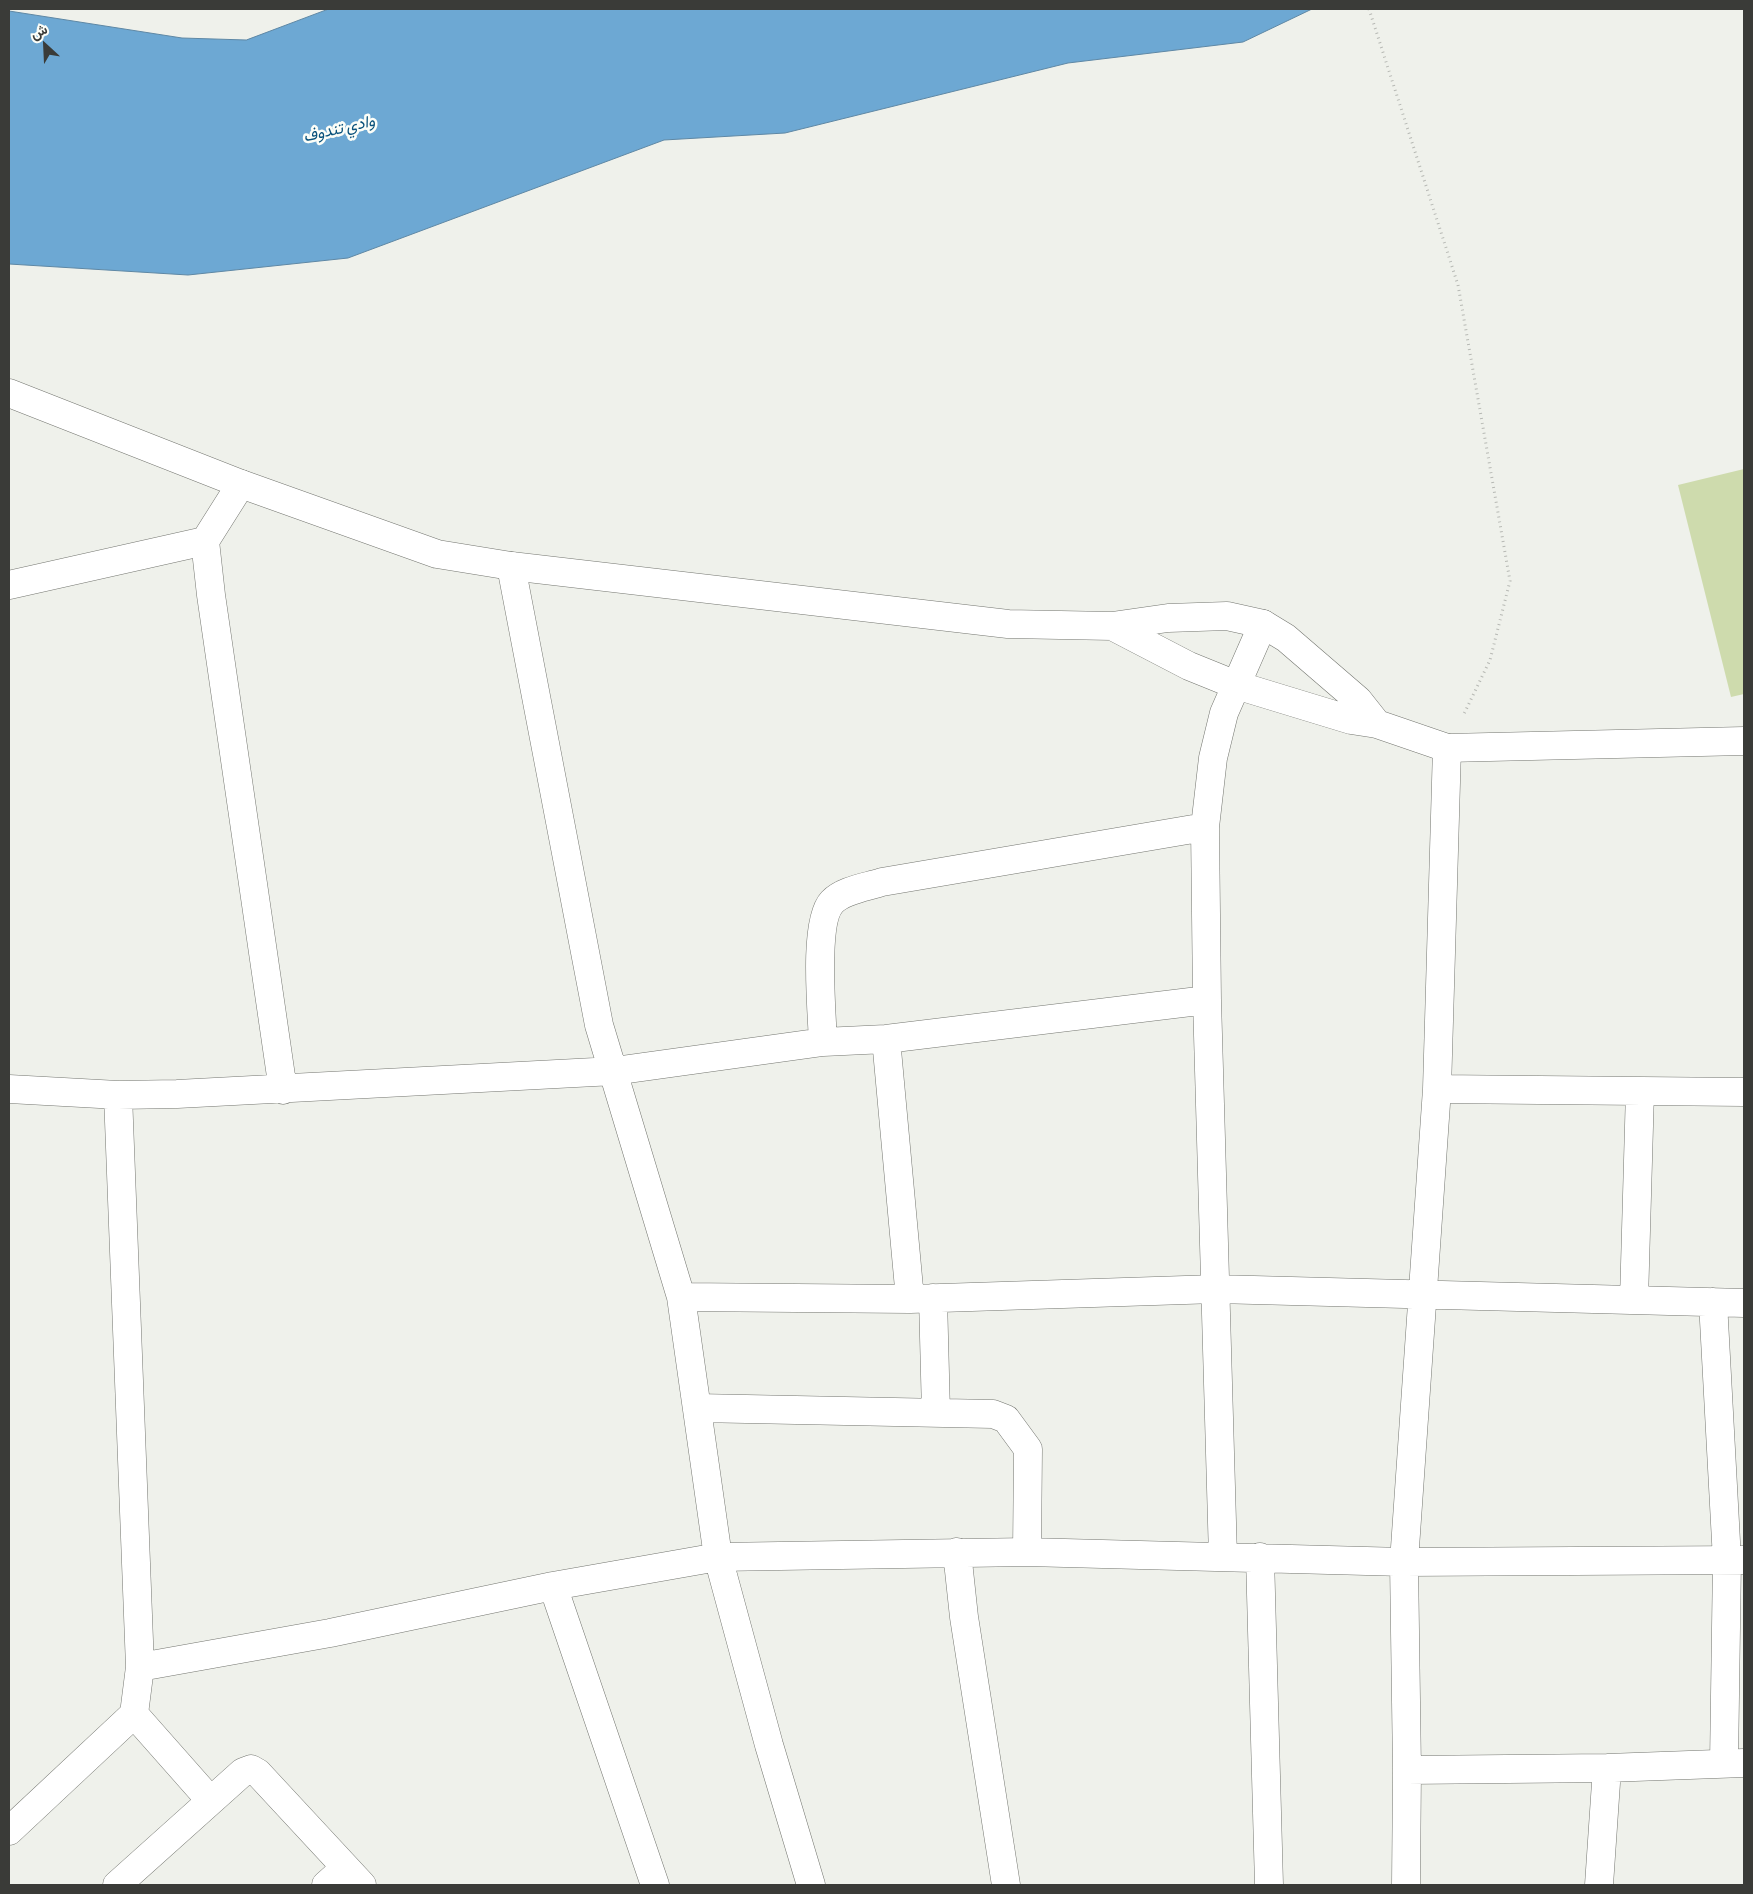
<!DOCTYPE html>
<meta charset="utf-8">
<style>
body{margin:0}
#map{position:relative;width:1753px;height:1894px;overflow:hidden;background:#eff1eb;font-family:Cabin,Vazirmatn,sans-serif}
canvas{display:block}
.frame{position:absolute;inset:0;border:10px solid #3a3b38;pointer-events:none}
.north{position:absolute;left:20px;top:20px;width:50px;height:50px;-webkit-text-stroke:4px #fcfef8;paint-order:stroke;rotate:335deg;font-size:14px;font-weight:700;line-height:20px;text-align:center;color:#3a3b38}
.north::after{content:'';display:block;margin:auto;width:18px;height:22px;background:#3a3b38;clip-path:polygon(50% 0,100% 100%,50% 72%,0 100%)}
</style>
<div id="map">
<canvas width="1753" height="1894"></canvas>
<div class="frame"></div>
<div class="north">ش</div>
</div>
<script>
const ctx = document.querySelector('canvas').getContext('2d');
ctx.lineJoin = 'round';
function paint(path, color) { ctx.fillStyle = color; ctx.fill(path, 'evenodd'); }
function stroke(path, color, width, dash) { ctx.strokeStyle = color; ctx.lineWidth = width; ctx.lineCap = dash ? 'butt' : 'round'; ctx.setLineDash(dash || []); ctx.stroke(path); }
function drawText(font, color, halo, rows, align = 'center') {
  ctx.font = font + ' Cabin,Vazirmatn,sans-serif'; ctx.lineWidth = 5; ctx.setLineDash([]); ctx.textBaseline = 'middle'; ctx.strokeStyle = halo; ctx.fillStyle = color; for (const [text, x, y, turn = 0] of rows) {
    ctx.save(); ctx.translate(x, y); ctx.rotate((+turn || 0) * Math.PI / 180); ctx.textAlign = isNaN(turn) ? turn : align; if (halo) ctx.strokeText(text, 0, 0); ctx.fillText(text, 0, 0); ctx.restore();
  }
}
const green = new Path2D(`
 M1744,469v225l-13,3 -53,-212z`);
const water = new Path2D(`
 M329,9h983l-69,33 -175,21 -283,70 -121,7 -316,118 -160,17 -179,-11v-253l173,27 64,2z`);
const path = new Path2D(`
 M1369,9l89,276 52,296 -20,79 -27,56`);
const minor = new Path2D(`
 M205,541l36,-57
 M511,566l88,459 82,272 37,260 51,188 42,140
 M9,585l196,-44 6,54 72,495
 M886,1039l24,260
 M823,1042c-1,-28 -10,-120 9,-140 11,-12 35,-15 50,-20l323,-55
 M9,1089l109,6 59,-1 437,-23 209,-29 63,-3 321,-39
 M1437,1089l307,3
 M118,1095l22,572 -6,47 76,86
 M681,1297l229,2 306,-10 528,14
 M933,1298l3,115
 M1634,1300l6,-209
 M1713,1302l14,258 -3,203
 M697,1408l296,6 13,5 22,30 -1,103
 M957,1552l7,65 42,268
 M1223,1557l-16,-557 -2,-173 8,-69 11,-45 39,-89
 M1260,1557l9,328
 M553,1586l102,299
 M140,1667l190,-34 223,-47 165,-29 309,-5 377,10 340,-2
 M1407,1770l200,-2 137,-5
 M9,1831l125,-117
 M117,1885l126,-113 8,-3 7,4 104,112
 M326,1885l19,-17
 M1406,1885l1,-115 -3,-208 33,-473 10,-341
 M1599,1885l8,-117`);
const tertiary = new Path2D(`
 M9,393l232,91 196,70 74,12 497,58 104,2 56,-8 59,-2 36,8 23,14 72,62 19,24
 M1112,626l77,40 47,19 115,35 26,4 70,24 297,-7`);
const waterNames = [
 ["وادي تندوف",339,129,-13]
];
paint(green, '#cedbad');
paint(water, '#6da8d3');
stroke(water, '#5e87a4', 1);
stroke(minor, '#747670', 29);
stroke(tertiary, '#747670', 29);
stroke(path, '#b7b9b4', 3, [1, 4]);
stroke(minor, '#fff', 28);
stroke(tertiary, '#fff', 28);
drawText('italic 16px', '#0a527c', '#fcfef8', waterNames);
</script>
